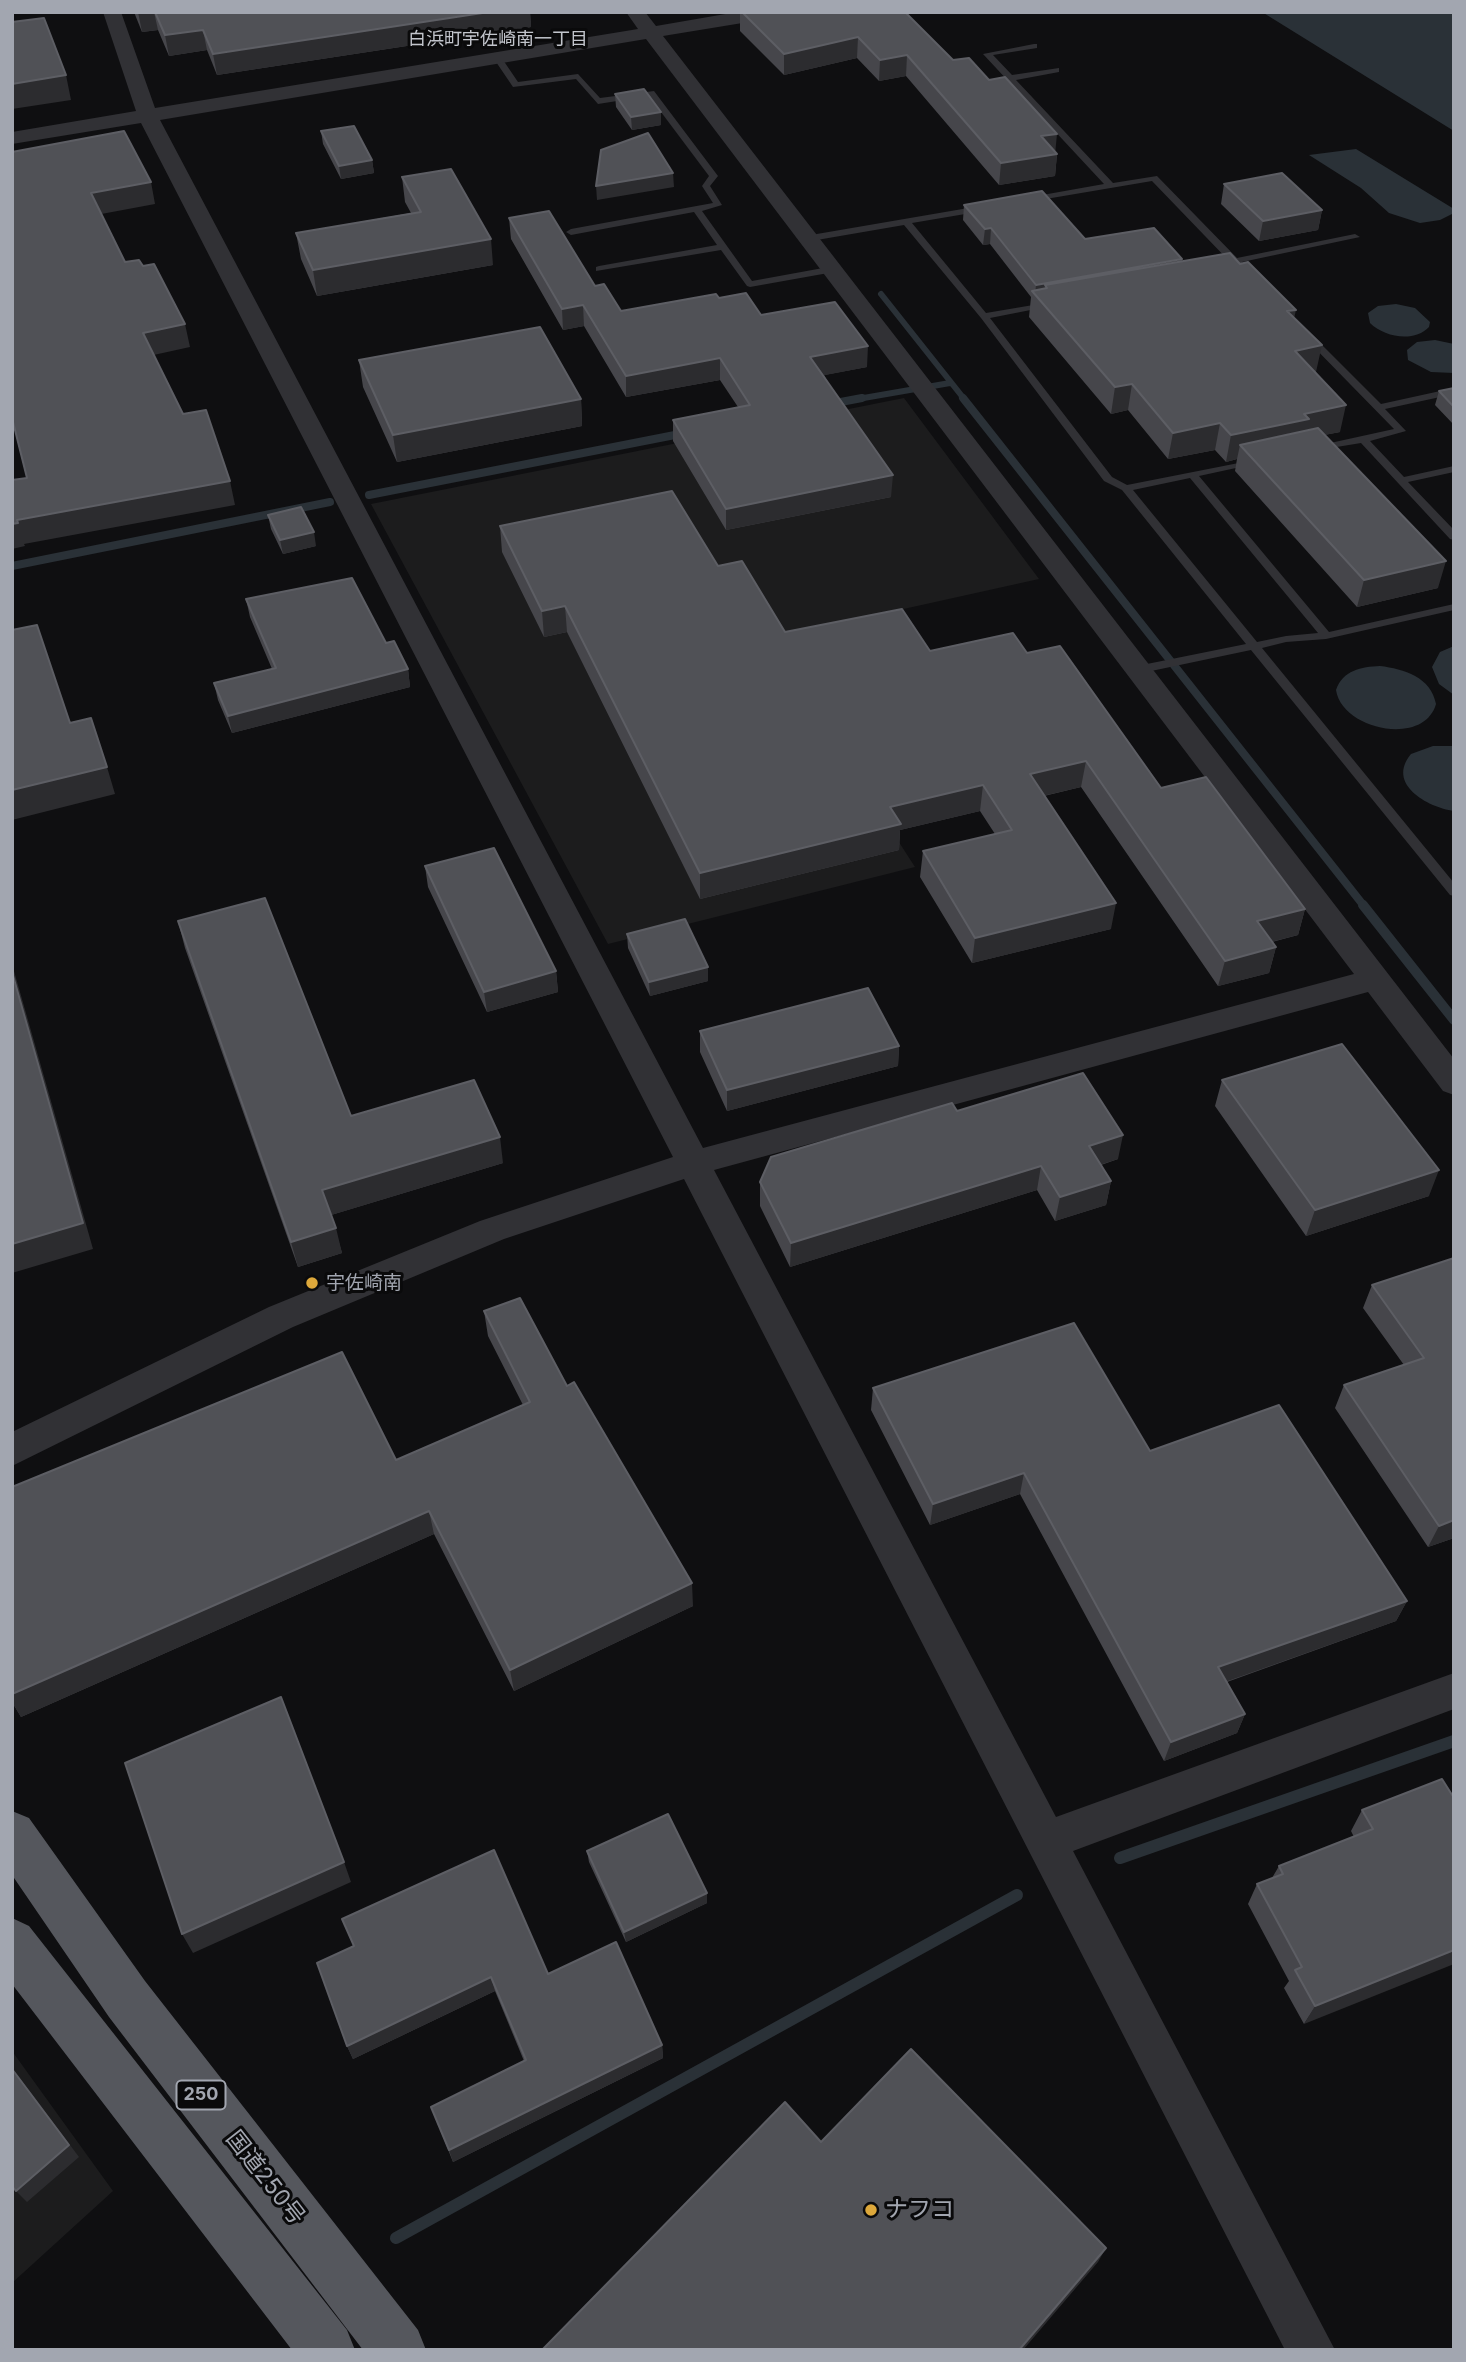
<!DOCTYPE html>
<meta charset="utf-8">
<style>
body{margin:0}
#map{position:relative;width:1466px;height:2362px;overflow:hidden;background:#0f0f11;font-family:Inter,sans-serif}
canvas{display:block}
.frame{position:absolute;inset:0;border:14px solid #a2a6b0;pointer-events:none}
</style>
<div id="map">
<canvas width="1466" height="2362"></canvas>
<div class="frame"></div>
</div>
<script>
const ctx = document.querySelector('canvas').getContext('2d');
ctx.lineJoin = 'round';
function paint(path, color) { ctx.fillStyle = color; ctx.fill(path, 'evenodd'); }
function stroke(path, color, width, dash) { ctx.strokeStyle = color; ctx.lineWidth = width; ctx.lineCap = dash ? 'butt' : 'round'; ctx.setLineDash(dash || []); ctx.stroke(path); }
function drawText(font, color, halo, rows, align = 'center') {
  ctx.font = font + ' Inter,"Noto Sans JP",sans-serif'; ctx.lineWidth = 6; ctx.setLineDash([]); ctx.textBaseline = 'middle'; ctx.strokeStyle = halo; ctx.fillStyle = color; for (const [text, x, y, turn = 0] of rows) {
    ctx.save(); ctx.translate(x, y); ctx.rotate((+turn || 0) * Math.PI / 180); ctx.textAlign = isNaN(turn) ? turn : align; if (halo) ctx.strokeText(text, 0, 0); ctx.fillText(text, 0, 0); ctx.restore();
  }
}
const built = new Path2D(`
 M904,398l135,181 -271,60 147,228 -307,77 -237,-440z
 M12,2051l101,140 -101,92z`);
const water = new Path2D(`
 M1262,12h192v119z
 M1356,149l98,60v4l-14,7 -20,3 -31,-10 -28,-25 -52,-33z
 M1396,304l19,4 15,14 -1,5c-15,16 -45,10 -59,-4l-2,-10 10,-7z
 M1435,340l19,4v29l-23,-1 -23,-12 -1,-10 10,-8z
 M1454,646v49l-15,-11 -7,-17 8,-15z
 M1380,666c24,3 51,11 56,38 -12,43 -94,26 -100,-14 7,-20 25,-23 44,-24z
 M1433,746h21v65c-27,-4 -68,-27 -43,-57z`);
const streamFar3 = new Path2D(`
 M881,294l84,106
 M852,400l98,-17`);
const streamFar2 = new Path2D(`
 M963,398l401,508
 M830,404l32,-6
 M369,495l316,-62
 M12,566l318,-64`);
const streamFar1 = new Path2D(`
 M1363,905l91,115`);
const stream = new Path2D(`
 M1120,1858l334,-117
 M396,2238l621,-343`);
const service = new Path2D(`
 M1034,44h3v4l-44,7 19,20 47,-7v4l-43,8 97,103 44,-7 80,82 118,-24 5,3 -118,25 4,5 -5,3 -10,-7 -79,-82 -124,21v-4l3,-1 73,-13 -121,-130z
 M493,54h6l19,28 60,-8 22,24 54,-7 64,85 -8,10 12,19 -20,6 50,70 82,-15 5,3 -5,3 -84,15 -3,-1 -26,-36 -125,21v-4l3,-1 118,-21 -23,-33 -123,23 -5,-3 5,-3 142,-26 -11,-17 7,-10 -60,-80 -51,8 -22,-25 -63,8 -21,-31z
 M980,206l4,3 -1,2 -71,12 74,90 65,-11v4l-61,12 122,159 15,8 132,-26v4l-60,13 130,156 125,-28v6l-128,29 -40,3 -24,6 192,235v13l-4,-1 -199,-245 -114,24 -4,-1v-6l4,-1 109,-22 -124,-154 -18,-9 -123,-163 -77,-93 -93,16 -5,-3 5,-3zM1190,478l128,155 -32,3 -29,6 -124,-152z
 M1306,335h6l69,69 73,-16v6l-69,15 21,22 -36,10 34,36 50,-11v6l-46,10 46,48v10l-4,-1 -89,-96 -49,8v-4l82,-18 -88,-90z`);
const tertiary = new Path2D(`
 M103,12h18l34,96 483,-79 -12,-17h19l11,14 81,-14h45l-9,6 -110,18 791,1023v36l-11,-4 -75,-99 -654,178 342,647 398,-144v36l-381,142 262,499h-50l-601,-1171 -180,60 -211,88 -281,139v-34l257,-125 211,-86 193,-64 -532,-1034 -129,21v-12l124,-21zM646,39l708,935 -651,174 -543,-1028z`);
const trunk = new Path2D(`
 M12,1811l17,7 116,163 273,349 8,20h-63l-254,-333 -97,-142z
 M12,1918l17,8 318,404 8,20h-63l-280,-366z`);
const wall = new Path2D(`
 M134,12h396l1,15 -314,48 -10,-25 -38,6 -11,-26 -16,2z
 M740,12h165l48,48 102,92 2,2 -2,22 -56,9 -93,-109 -27,5 -22,-23 -73,17 -44,-44z
 M615,94l46,31 -29,5 -16,-23z
 M321,131l51,29 2,13 -33,6 -18,-35z
 M402,177l91,88 -176,31 -16,-37 -5,-26 115,-20 -6,-11z
 M1224,184l98,26 -4,20 -59,11 -38,-37z
 M964,205l121,34 97,20v2l112,57 22,54h-1l25,60 -16,3 114,153 -81,19 -122,-136 2,-12 -11,3 -11,-12 -47,9 -40,-49 -17,4 -82,-97 2,-20 -41,-53 -7,1 -20,-25z
 M509,218l86,68 26,25 98,-13 42,17 106,52 -43,8 67,122 -165,33 -53,-89v-21l65,-13 -18,-27 -94,17 -42,-71 -21,4 -52,-91z
 M359,360l222,39 1,27 -185,36 -34,-75z
 M1454,388v37l-19,-20 4,-14z
 M268,515l48,31 -33,8 -12,-25z
 M500,526l218,40 67,66 145,19 97,2 134,135 144,121 -7,26 -26,7 4,5 -7,26 -51,13 -137,-199 -37,9 67,133 -139,34 -52,-86 3,-26 72,-17 -15,-23 -80,19 -1,20 -199,49 -133,-267 -23,5 -42,-85z
 M246,599l140,44 22,26 2,18 -178,46 -14,-33 -4,-17 58,-14 -22,-52z
 M425,866l131,105 2,21 -71,20 -59,-125z
 M178,921l173,195 152,47 -172,52 11,38 -44,14 -113,-319z
 M627,934l81,47 -58,15 -22,-48z
 M700,1031l199,15 -1,20 -171,45 -27,-59z
 M1222,1080l207,116 -123,40 -91,-130z
 M957,1111l161,48 -17,6 10,16 -5,24 -51,16 -18,-31 -247,77 -30,-61v-24z
 M1454,1258v280l-26,9 -93,-139 9,-23 60,-20 -41,-57 9,-23z
 M484,1311l209,295 -179,85 -80,-157 -413,183 -9,-15v-215l384,-27 127,-55 -35,-69z
 M873,1388l277,63 257,150 -11,20 -169,61 18,32 -8,19 -73,28 -144,-267 -90,31 -59,-115z
 M1454,1798l-150,226 -20,-36 5,-7 -41,-77 9,-20 15,-6 7,-12 75,-29 -3,-6 11,-21z
 M587,1851l120,42v10l-81,39 -37,-80z
 M353,1946l195,28 114,71 1,13 -210,104 -22,-55 93,-46 -29,-70 -142,68 -6,-13z`);
const shadedWall = new Path2D(`
 M138,12h16l4,18 -16,2z
 M489,12h41l1,15 -314,48 -4,-21z
 M203,30l4,20 -38,6 -4,-21z
 M858,37l-1,21 -73,17v-21z
 M907,55l-1,21 -27,5 1,-21z
 M66,75l5,25 -59,9v-25z
 M661,112v13l-29,5 -1,-13z
 M1057,134l-2,21 2,-1 -2,22 -56,9 2,-22 40,-27z
 M372,160l2,13 -33,6 -2,-13z
 M673,173l1,14 -77,13 -1,-14z
 M151,182l4,22 -59,11 -5,-22z
 M1322,210l-4,20 -59,11 4,-20z
 M991,228l-1,16 -7,1 2,-16z
 M491,239l2,26 -176,31 -4,-26z
 M1182,259l-2,16 -133,13 -2,-3 -1,15 -9,-5 1,-10z
 M583,305l1,21 -21,4 -1,-21z
 M1296,310l-6,26 -3,-25z
 M185,324l5,23 -41,9 -6,-23z
 M1322,345l-6,27 -27,5 6,-26z
 M868,346l-1,21 -57,11v-21z
 M720,358v22l-94,17v-21z
 M1132,384l-4,26 -17,4 4,-27z
 M581,399l1,27 -185,36 -4,-27z
 M1346,405l-6,27 -36,7 -64,6 -3,14 -11,3 5,-27 73,-21z
 M1220,423l-5,27 -47,9 5,-26z
 M893,475l-2,22 -165,33v-21z
 M230,481l5,24 -211,39 1,2 -13,3v-25l5,-4z
 M314,532l2,14 -33,8 -3,-14z
 M1446,561l-8,27 -81,19 7,-27z
 M565,606l2,26 -23,5 -2,-26z
 M408,669l2,18 -178,46 -4,-17z
 M1086,761l-5,26 -55,13 4,-26z
 M107,767l8,27 -103,26v-30z
 M983,785l-3,26 -80,19 -1,20 -199,49v-26l190,-66z
 M1116,903l-5,26 -139,34 3,-25z
 M1305,909l-7,26 -47,12 6,-26z
 M1276,947l-7,26 -51,13 7,-25z
 M12,964l81,285 -81,24z
 M708,967v14l-58,15 -1,-14z
 M556,971l2,21 -71,20 -3,-20z
 M899,1046l-1,20 -171,45v-21z
 M1123,1135l-5,24 -34,11 5,-24z
 M500,1137l3,26 -175,53 -6,-26z
 M1041,1166l-4,24 -247,77 1,-24z
 M1439,1170l-10,26 -123,40 9,-26z
 M1111,1181l-5,24 -51,16 5,-24z
 M336,1228l6,25 -44,14 -7,-25z
 M1024,1473l-4,21 -90,31 3,-21z
 M429,1511l5,23 -413,183 -9,-15v-8z
 M1454,1520v18l-26,9 11,-21z
 M692,1583l1,23 -179,85 -4,-21z
 M1407,1601l-11,20 -185,66 7,-20z
 M1245,1714l-8,19 -73,28 7,-19z
 M344,1862l7,20 -158,71 -11,-19z
 M707,1893v10l-81,39 -2,-10z
 M1454,1950v14l-150,60 11,-18z
 M491,1977l4,14 -142,68 -6,-13z
 M662,2045l1,13 -210,104 -4,-12z
 M12,2068l67,89 -52,45 -11,-11z
 M1106,2248l-8,14 -75,88h-4z`);
const building = new Path2D(`
 M155,12h334l-276,42 -10,-24 -38,5z
 M742,12h163l48,48 16,-2 20,22 16,-3 52,57 -16,2 16,18 -56,9 -94,-108 -27,5 -22,-23 -74,17z
 M44,18l22,57 -54,9v-62z
 M644,89l17,23 -30,5 -16,-23z
 M354,126l18,34 -33,6 -18,-35z
 M124,131l27,51 -60,11 34,69 14,-2 4,6 11,-2 31,60 -42,9 40,81 23,-4 24,71 -213,39 1,3 -6,1v-44l15,-2 -15,-60v-266z
 M648,133l25,40 -77,13 5,-36z
 M451,169l40,70 -178,31 -17,-37 125,-21 -19,-35z
 M1282,173l40,37 -59,11 -39,-37z
 M1042,191l43,48 69,-11 28,31 -146,26 -45,-57 -6,1 -21,-24z
 M549,211l46,75 9,-2 17,27 95,-17 3,4 27,-5 15,22 74,-13 33,44 -58,11 83,118 -167,34 -53,-89 77,-15 -30,-47 -94,18 -43,-71 -21,4 -53,-91z
 M1230,253l10,11 8,-2 48,48 -9,1 35,34 -27,6 51,54 -42,9 5,5 -78,16 -11,-12 -47,10 -41,-49 -17,3 -83,-96 15,-3 -2,-3z
 M540,327l41,72 -188,36 -34,-75z
 M1454,388v19l-15,-16z
 M1318,428l128,133 -82,19 -124,-135z
 M672,491l46,75 24,-5 43,71 117,-23 28,42 83,-18 14,20 33,-7 101,142 45,-11 99,132 -48,12 19,26 -51,14 -139,-200 -56,13 86,129 -141,35 -52,-87 89,-21 -29,-45 -93,22 11,17 -201,49 -135,-267 -23,5 -42,-85z
 M301,507l13,25 -34,8 -12,-25z
 M352,578l34,65 8,-2 14,28 -180,47 -14,-33 62,-15 -30,-69z
 M37,625l33,98 21,-5 16,49 -95,23v-160z
 M494,848l62,123 -72,21 -59,-126z
 M265,898l86,218 123,-36 26,57 -178,53 14,38 -45,14 -113,-321z
 M685,919l23,48 -59,15 -22,-48z
 M12,972l71,251 -71,21z
 M868,988l31,58 -172,44 -27,-59z
 M1342,1044l97,126 -124,40 -93,-130z
 M1083,1073l40,62 -34,11 22,35 -51,16 -19,-31 -250,77 -31,-61 11,-25 181,-54 5,8z
 M1454,1258v262l-15,6 -95,-141 80,-27 -52,-73z
 M520,1298l47,88 7,-4 118,201 -182,87 -81,-159 -417,183v-207l330,-135 54,108 134,-58 -46,-91z
 M1074,1323l76,128 129,-46 128,196 -189,66 27,47 -74,28 -147,-269 -91,31 -60,-116z
 M281,1697l63,165 -162,72 -57,-171z
 M1442,1779l12,19v152l-139,56 -20,-36 7,-3 -45,-83 26,-10 -4,-8 94,-37 -11,-19z
 M668,1814l39,79 -83,39 -37,-81z
 M494,1850l54,124 68,-32 46,103 -213,105 -18,-43 95,-47 -35,-83 -144,69 -30,-83 37,-17 -12,-27z
 M911,2049l195,199 -87,102h-477l243,-248 36,40z
 M12,2069l57,76 -53,46 -4,-5z`);
const markers = [
 [312,1283,7,"#dda83b"],
 [871,2210,7,"#dda83b"]
];
const farNeighbourhoodnames = [
 ["白浜町宇佐崎南一丁目",498,40]
];
const shields = [
 [201,2095,49]
];
const shieldNames = [
 ["250",201,2095]
];
const poiNames = [
 ["宇佐崎南",326,1283]
];
const nearStreetnames = [
 ["国道250号",265,2178,52]
];
const nearPoinames = [
 ["ナフコ",885,2210]
];
paint(built, '#1c1c1d');
paint(water, '#2a3137');
stroke(streamFar3, '#2a3137', 6);
stroke(streamFar2, '#2a3137', 8);
stroke(streamFar1, '#2a3137', 10);
stroke(stream, '#2a3137', 12);
paint(service, '#313135');
paint(tertiary, '#313135');
paint(trunk, '#55575d');
paint(wall, '#46464b');
paint(shadedWall, '#2c2c2f');
paint(building, '#505156');
stroke(building, '#5d5e64', 2);
for (const [x, y, r, color] of markers) { const dot = new Path2D(); dot.arc(x, y, r, 0, 2 * Math.PI); ctx.fillStyle = color; ctx.fill(dot); stroke(dot, '#0a0a0b', 2.5); }
drawText('18px', '#c2c5cc', '#0a0a0b', farNeighbourhoodnames);
for (const [x, y, w] of shields) { const box = new Path2D(); box.roundRect(x - w / 2, y - 14.5, w, 29, 5); ctx.fillStyle = '#0a0a0b'; ctx.fill(box); stroke(box, '#a2a6b0', 2); }
drawText('bold 18px', '#a2a6b0', null, shieldNames);
drawText('19px', '#a2a6b0', '#0a0a0b', poiNames, 'left');
drawText('23px', '#a2a6b0', '#0a0a0b', nearStreetnames);
drawText('23px', '#a2a6b0', '#0a0a0b', nearPoinames, 'left');
</script>
